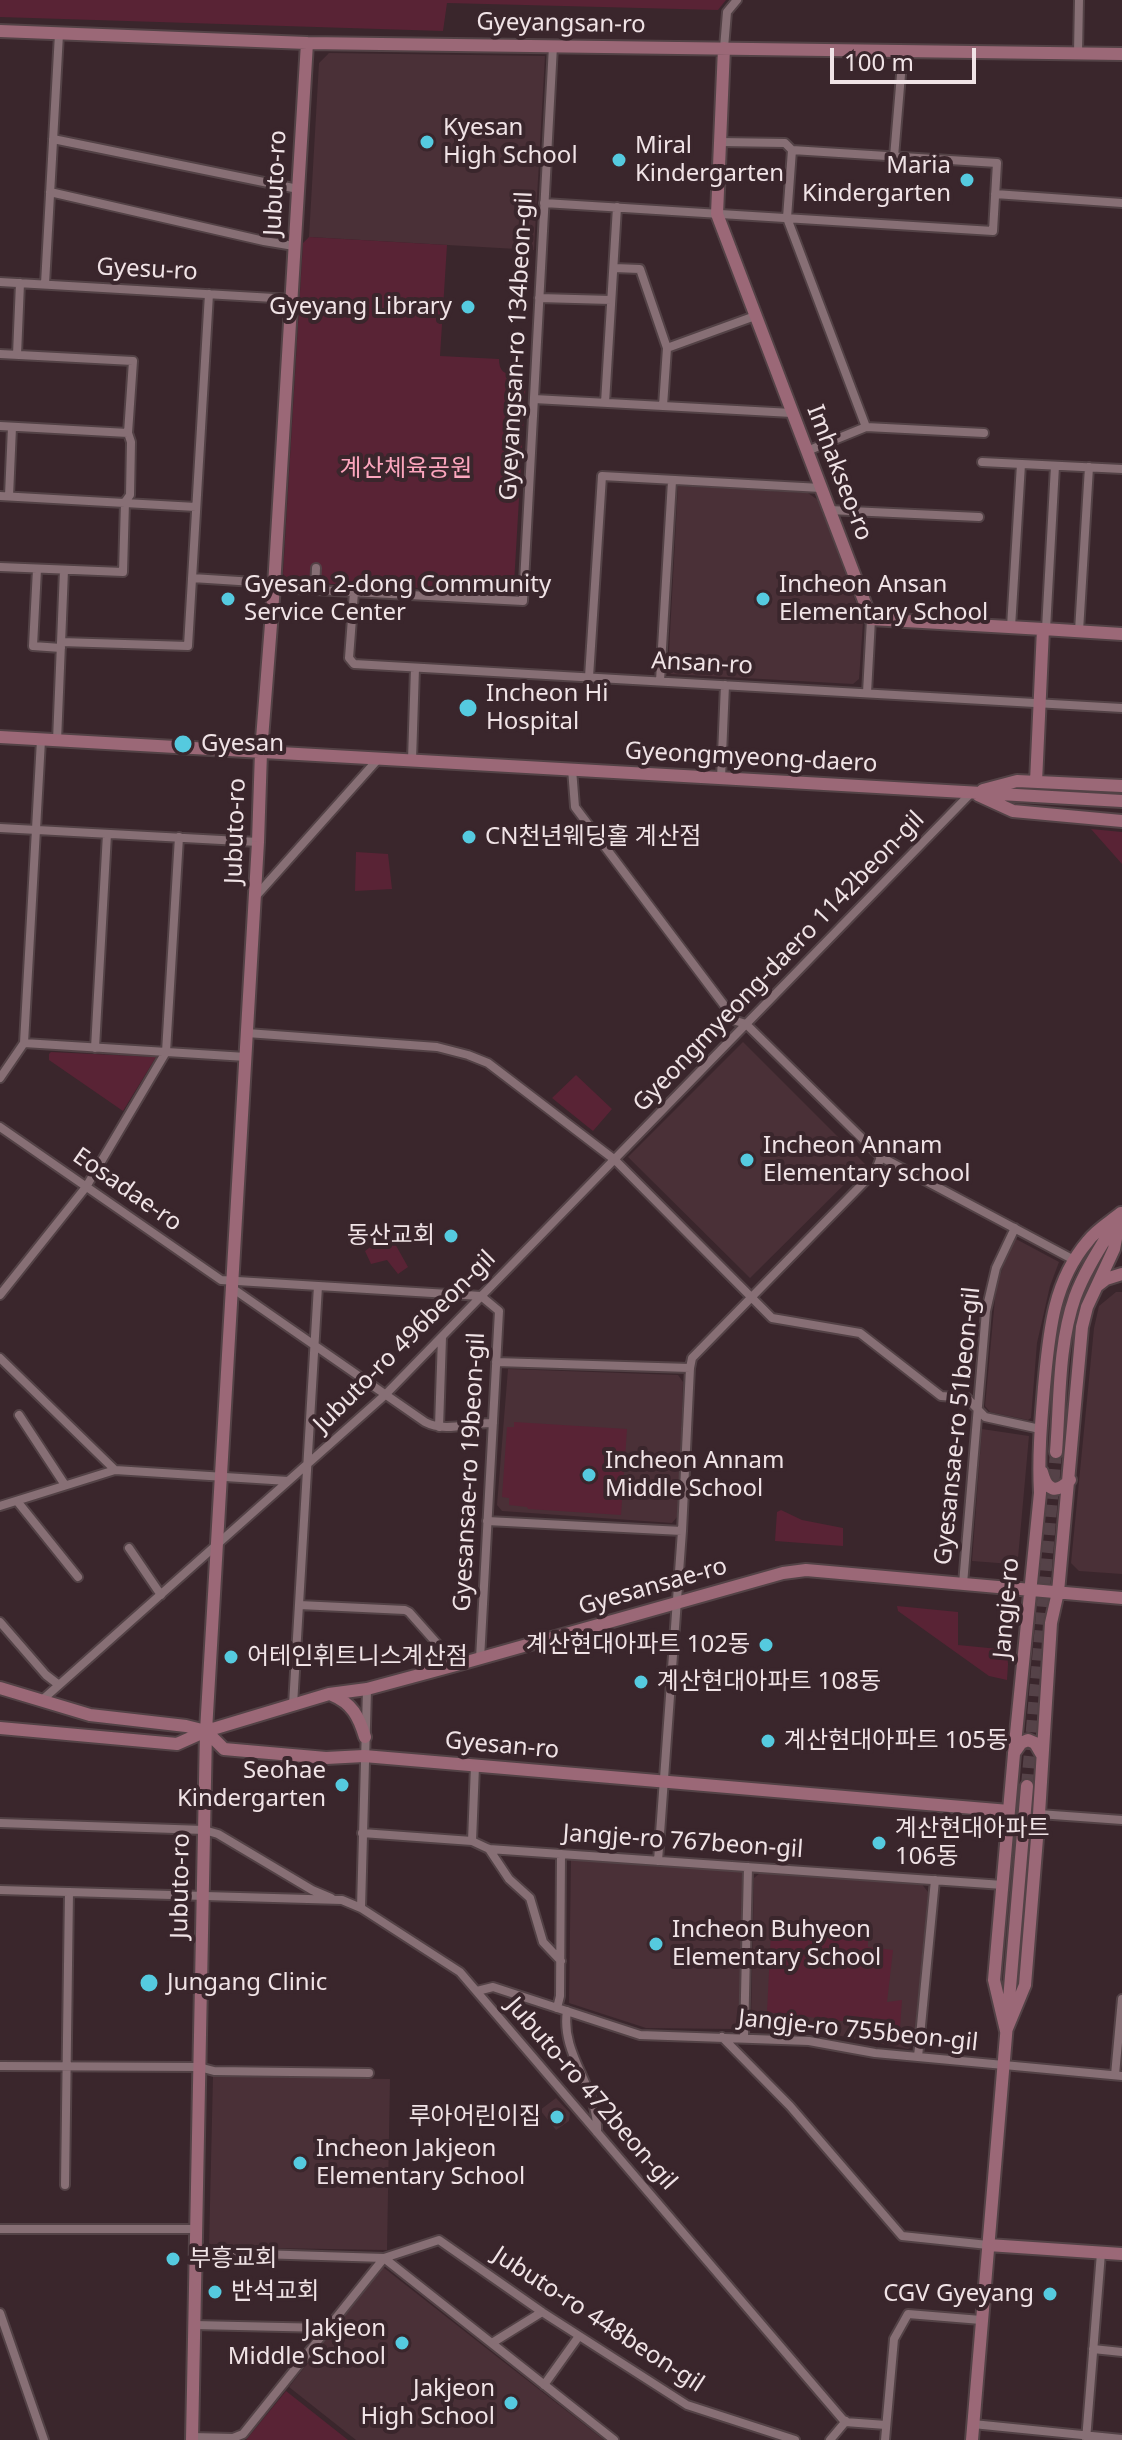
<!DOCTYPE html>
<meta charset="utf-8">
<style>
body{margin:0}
#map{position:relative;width:1122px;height:2440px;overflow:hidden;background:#3a262c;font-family:"Noto Sans",sans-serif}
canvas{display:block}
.scale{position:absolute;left:830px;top:48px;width:146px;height:36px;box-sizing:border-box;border:4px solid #f0e3e6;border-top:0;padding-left:10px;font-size:24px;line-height:28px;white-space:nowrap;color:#f0e3e6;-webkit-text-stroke:6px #3a262c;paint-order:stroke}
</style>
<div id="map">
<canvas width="1122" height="2440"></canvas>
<div class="scale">100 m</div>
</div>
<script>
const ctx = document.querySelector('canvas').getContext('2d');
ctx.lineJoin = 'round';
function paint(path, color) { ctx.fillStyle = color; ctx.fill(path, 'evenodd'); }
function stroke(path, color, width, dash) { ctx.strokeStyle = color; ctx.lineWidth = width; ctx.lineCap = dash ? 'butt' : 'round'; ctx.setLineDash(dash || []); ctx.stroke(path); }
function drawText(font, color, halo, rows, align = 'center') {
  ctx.font = font + ' "Noto Sans","Noto Sans KR",sans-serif'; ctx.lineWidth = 8; ctx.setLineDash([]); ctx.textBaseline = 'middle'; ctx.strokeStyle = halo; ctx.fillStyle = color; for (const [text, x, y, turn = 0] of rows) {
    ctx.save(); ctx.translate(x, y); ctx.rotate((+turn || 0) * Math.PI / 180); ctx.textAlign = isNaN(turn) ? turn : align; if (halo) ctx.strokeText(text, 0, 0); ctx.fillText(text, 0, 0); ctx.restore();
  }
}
const built = new Path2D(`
 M329,53l216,3 -11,194 -225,-13 10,-174z
 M678,486l130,7 10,7 45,122 -4,57 -6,5 -182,-10 -3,-4z
 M743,1042l122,122 -115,114 -122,-121z
 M1016,1239l43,23 -9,24 -13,57 -6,75 -3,2 -38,-8 -5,-6 11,-118 14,-42z
 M1116,1292h6v282l-43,-3 -8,-8 23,-235 5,-22z
 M508,1369l170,6 5,7 -5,134 -6,7 -170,-12 -5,-6z
 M982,1429l47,7 -11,122 -7,6 -39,-3z
 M571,1859l175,10 -7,157 -5,3 -88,-1 -77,-25z
 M760,1873l161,10 7,9 -14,153 -6,4 -98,-19h-52l-7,-9 3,-143z
 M213,2076l177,3 -3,171 -178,-3z
 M556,2098l14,15 -1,8 -13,9 -16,-20z
 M383,2267l117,92 104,81h-248l-67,-53z`);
const green = new Path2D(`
 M0,0h726l-8,10 -271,-7 -4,28 -443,-14z
 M309,237l138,8 -7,111 59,3c0,13 7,18 19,12l8,8 -12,205 -2,6 -5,2 -217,-10 -7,-8 20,-331z
 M1091,829l31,3v32z
 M356,852l32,2 4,35 -37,2z
 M51,1052l105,5 -33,54 -74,-51v-6z
 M576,1075l36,34 -19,22 -41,-33z
 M389,1233l19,34 -10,7 -11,-14 -16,4 -6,-13z
 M514,1422l113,7 -6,86 -93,-6 -1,-2 -18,-2v-7l-7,-1 5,-70h7z
 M781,1510l21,10 41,8v18l-68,-5 2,-29z
 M897,1606l61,6v33l51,5 -2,30 -18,-4 -91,-65z
 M771,1931l97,9v7l25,3 -6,52 15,-2 -2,28 -133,-16z
 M286,2391l62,49h-102z`);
const secondaryTunnel = new Path2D(`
 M1027,1786l29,-334`);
const street = new Path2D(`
 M724,48l3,-36 10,-12
 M1078,53l1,-53
 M53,139l245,50
 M792,150l-5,68 79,209
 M894,157l9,-106
 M50,192l214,49 30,5
 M995,194l127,9
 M544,203l449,28 4,-68 -205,-13 -7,-7 -65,-1
 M614,268l26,1 27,79 -4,58
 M0,282l291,17
 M45,284l14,-250
 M539,298l72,2
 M667,348l88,-32
 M0,354l133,7 -5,72 -128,-7
 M17,355l3,-72
 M534,399l258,14
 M605,403l12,-196
 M807,451l59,-24 118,6
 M982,462l140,7
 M0,496l196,11
 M9,496l3,-69
 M829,510l150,7
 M0,567l123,5 2,-70 5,-7 1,-53 -3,-9
 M37,569l-4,77 28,2
 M192,578l78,5 7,5 246,13 30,-555
 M315,590l1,-22
 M354,592l-5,66 5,6 768,44
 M1011,627l10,-163
 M1046,629l9,-163
 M1079,631l10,-164
 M61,642l127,4 21,-352
 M589,677l13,-201 219,12
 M660,681l12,-200
 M867,693l4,-74
 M57,741l7,-171
 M412,760l3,-92
 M572,769l3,38 161,214 10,3 135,133 193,103
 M721,778l4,-93
 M0,828l258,14
 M256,896l123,-138
 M247,1033l190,14 31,8 20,8 127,97 157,158 88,15 81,63 26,2 18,19 55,12
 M24,1043l222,14
 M95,1048l12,-214
 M0,1078l24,-35 17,-303
 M0,1127l221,153 260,16 18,15 -19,348
 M232,1288l193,134c21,11 45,0 68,1
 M0,1295l86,-108 80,-135 13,-215
 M0,1358l115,112 173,11
 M496,1362l194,6
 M19,1415l46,70
 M439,1427l3,-90
 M17,1501l61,76
 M0,1506l115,-36
 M487,1521l195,10
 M129,1548l32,47
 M963,1584l23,-273 10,-43 19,-40
 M299,1605l106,5 4,2 47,53
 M0,1622l46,53 13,10
 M41,1701l344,-306 587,-603
 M293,1705l25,-419
 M1039,1814l83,6
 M0,1823l204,7 14,4 94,56 19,8
 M362,1833l110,8 17,8 514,36
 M472,1841l3,-75
 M489,1849l20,30 21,19 13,44 18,19
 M658,1861l24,-330 8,-163 2,-10 184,-188 5,-13
 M0,1890l342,10 19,8 99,64 385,450 41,3
 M361,1908l6,-219
 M477,1991l16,-4 147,48 169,6 66,12 247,23
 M557,2008l3,-12 1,-142
 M567,2011c-7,44 32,77 30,121
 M722,2037l68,69 112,130 86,9
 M744,2038l4,-171
 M918,2057l17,-177
 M0,2066l199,1 15,4 155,2
 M1115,2075l7,-76
 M65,2185l4,-293
 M0,2229h196
 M196,2252l188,6 230,182
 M0,2313l44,127
 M194,2325l133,3
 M492,2343l50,-31
 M1093,2349l29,3
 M544,2385l35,-49
 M973,2424l149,15
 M192,2437l41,1 10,-4 141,-176 55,-18 103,72 145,93 108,35
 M830,2440l16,-19
 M885,2440l9,-101 14,-25 73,6
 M1086,2440l15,-187`);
const secondary = new Path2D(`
 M0,31l307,12 815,11
 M724,48l-7,166 154,405 172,10
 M0,737l1122,64
 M1036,782l7,-153 79,5
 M983,790l34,-9 105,5
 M978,795l35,16 109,10
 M1097,1286l9,-7 16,-5
 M1056,1452c4,-50 2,-107 19,-155 10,-27 27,-52 42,-77
 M1042,1472c5,19 14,22 28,8
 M0,1688l90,27 96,11 20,5 18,18 102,9 38,-2 645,55
 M332,1695c20,8 27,22 33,42
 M0,1728l177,16 29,-13 123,-37 38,-5 89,-24 327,-92 23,-3 23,2 293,26
 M1014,1753l7,-10 7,-3 7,3 7,12
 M1006,2031l-12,-51 20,-226 26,-261c-2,-36 1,-70 4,-106 5,-52 8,-104 44,-146 8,-11 22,-19 33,-28
 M1006,2031l19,-46 14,-171 12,-191 7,-31 24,-265 5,-20 27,-58 7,-36
 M988,2245l134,9
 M192,2440l14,-709 52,-889 3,-90 13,-166 33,-543
 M972,2440l55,-654`);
const markers = [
 [427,142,8,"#55cadf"],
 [619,160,8,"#55cadf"],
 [967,180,8,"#55cadf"],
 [468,307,8,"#55cadf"],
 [228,599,8,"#55cadf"],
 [763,599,8,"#55cadf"],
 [468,708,10,"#55cadf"],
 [183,744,10,"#55cadf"],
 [469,837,8,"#55cadf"],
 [747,1160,8,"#55cadf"],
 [451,1236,8,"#55cadf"],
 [589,1475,8,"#55cadf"],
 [766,1645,8,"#55cadf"],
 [231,1657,8,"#55cadf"],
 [641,1682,8,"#55cadf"],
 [768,1741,8,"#55cadf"],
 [342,1785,8,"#55cadf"],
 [879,1843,8,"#55cadf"],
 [656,1944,8,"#55cadf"],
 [149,1983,10,"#55cadf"],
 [557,2117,8,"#55cadf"],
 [300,2163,8,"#55cadf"],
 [173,2259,8,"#55cadf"],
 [215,2292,8,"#55cadf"],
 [1050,2294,8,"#55cadf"],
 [402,2343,8,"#55cadf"],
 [511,2403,8,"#55cadf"]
];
const streetNames = [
 ["Gyeyangsan-ro",561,24,1],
 ["Jubuto-ro",276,183,-87],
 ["Gyesu-ro",147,270,3],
 ["Gyeyangsan-ro 134beon-gil",517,346,-87],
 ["Imhakseo-ro",839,473,69],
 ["Ansan-ro",702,664,3],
 ["Gyeongmyeong-daero",751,758,3],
 ["Jubuto-ro",236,831,-88],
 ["Gyeongmyeong-daero 1142beon-gil",779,962,-46],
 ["Eosadae-ro",127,1190,35],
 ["Jubuto-ro 496beon-gil",405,1342,-45],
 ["Gyesansae-ro 51beon-gil",958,1426,-84],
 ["Gyesansae-ro 19beon-gil",470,1472,-87],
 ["Gyesansae-ro",653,1587,-16],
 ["Jangje-ro",1007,1608,-85],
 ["Gyesan-ro",502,1746,5],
 ["Jangje-ro 767beon-gil",683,1842,4],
 ["Jubuto-ro",181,1886,-89],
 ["Jangje-ro 755beon-gil",858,2031,6],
 ["Jubuto-ro 472beon-gil",591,2094,49],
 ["Jubuto-ro 448beon-gil",598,2320,33]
];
const poiNames = [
 ["Kyesan",443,128],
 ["High School",443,156],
 ["Miral",635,146],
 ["Kindergarten",635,174],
 ["Maria",951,166,"right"],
 ["Kindergarten",951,194,"right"],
 ["Gyeyang Library",452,307,"right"],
 ["Gyesan 2-dong Community",244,585],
 ["Service Center",244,613],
 ["Incheon Ansan",779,585],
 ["Elementary School",779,613],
 ["Incheon Hi",486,694],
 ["Hospital",486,722],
 ["Gyesan",201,744],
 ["CN천년웨딩홀 계산점",485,837],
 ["Incheon Annam",763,1146],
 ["Elementary school",763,1174],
 ["동산교회",435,1236,"right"],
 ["Incheon Annam",605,1461],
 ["Middle School",605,1489],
 ["계산현대아파트 102동",750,1645,"right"],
 ["어테인휘트니스계산점",247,1657],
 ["계산현대아파트 108동",657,1682],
 ["계산현대아파트 105동",784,1741],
 ["Seohae",326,1771,"right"],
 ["Kindergarten",326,1799,"right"],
 ["계산현대아파트",895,1829],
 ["106동",895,1857],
 ["Incheon Buhyeon",672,1930],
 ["Elementary School",672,1958],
 ["Jungang Clinic",167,1983],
 ["루아어린이집",541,2117,"right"],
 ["Incheon Jakjeon",316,2149],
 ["Elementary School",316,2177],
 ["부흥교회",189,2259],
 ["반석교회",231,2292],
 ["CGV Gyeyang",1034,2294,"right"],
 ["Jakjeon",386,2329,"right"],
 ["Middle School",386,2357,"right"],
 ["Jakjeon",495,2389,"right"],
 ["High School",495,2417,"right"]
];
const parkNames = [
 ["계산체육공원",406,469]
];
paint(built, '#4a3037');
paint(green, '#592335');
stroke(secondaryTunnel, '#554248', 12, [12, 6]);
stroke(street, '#534246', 12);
stroke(secondary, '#534246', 16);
stroke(street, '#876f75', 8);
stroke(secondary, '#9b6877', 12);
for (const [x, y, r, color] of markers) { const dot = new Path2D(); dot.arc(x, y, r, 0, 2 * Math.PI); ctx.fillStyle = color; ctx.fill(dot); stroke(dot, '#3a262c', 3); }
drawText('24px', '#f0e3e6', '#3a262c', streetNames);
drawText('24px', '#f0e3e6', '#3a262c', poiNames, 'left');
drawText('24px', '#fda6be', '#3a262c', parkNames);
</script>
